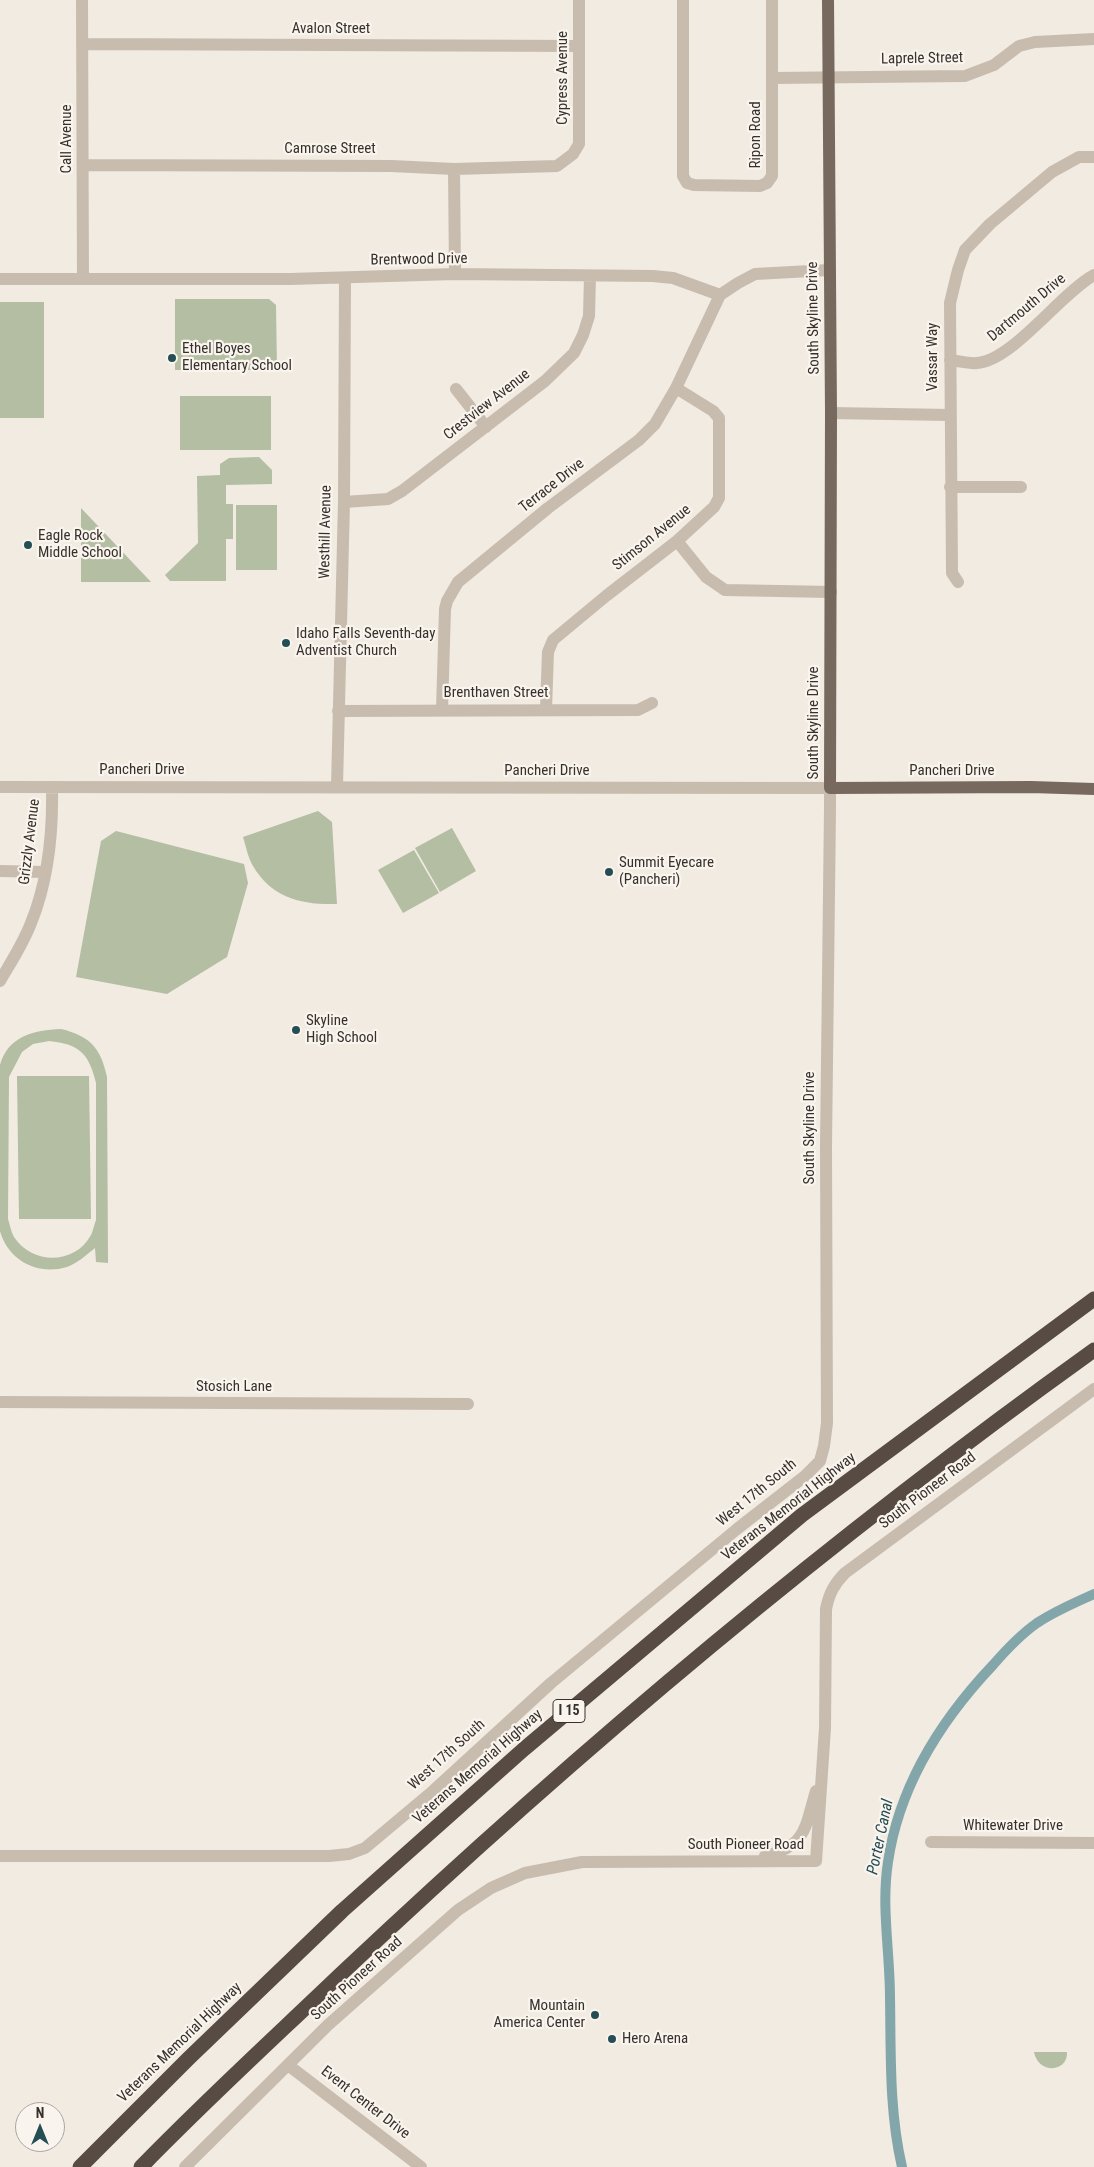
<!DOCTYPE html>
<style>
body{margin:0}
#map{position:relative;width:1094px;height:2167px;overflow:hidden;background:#f1ebe1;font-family:"Roboto Condensed",sans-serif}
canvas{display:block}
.north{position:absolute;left:15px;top:2102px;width:50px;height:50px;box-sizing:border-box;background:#f9f4ed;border:1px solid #aba69f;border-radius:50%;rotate:0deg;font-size:14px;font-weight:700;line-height:20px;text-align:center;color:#37302b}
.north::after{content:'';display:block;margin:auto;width:18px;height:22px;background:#254d54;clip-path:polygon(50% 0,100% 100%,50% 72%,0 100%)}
</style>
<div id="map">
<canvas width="1094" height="2167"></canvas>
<div class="north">N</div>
</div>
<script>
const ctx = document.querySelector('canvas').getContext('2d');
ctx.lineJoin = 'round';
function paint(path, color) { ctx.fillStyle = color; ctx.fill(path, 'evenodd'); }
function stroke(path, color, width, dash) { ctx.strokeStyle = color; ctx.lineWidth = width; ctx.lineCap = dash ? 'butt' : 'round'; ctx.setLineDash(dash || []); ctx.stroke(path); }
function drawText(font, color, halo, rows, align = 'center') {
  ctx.font = font + ' "Roboto Condensed",sans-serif'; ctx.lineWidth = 4.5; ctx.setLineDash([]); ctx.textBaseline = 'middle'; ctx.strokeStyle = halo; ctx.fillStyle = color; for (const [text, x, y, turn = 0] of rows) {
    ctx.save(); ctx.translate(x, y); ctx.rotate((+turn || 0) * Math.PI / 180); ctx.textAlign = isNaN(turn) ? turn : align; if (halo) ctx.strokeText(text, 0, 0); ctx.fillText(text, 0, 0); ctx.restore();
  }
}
const green = new Path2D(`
 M175,299h94l7,6 1,65h-102z
 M0,302h44v116h-44z
 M180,396h91v54h-91z
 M259,457l13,13v14l-46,1v19h7v35h-7v42h-56l-5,-6 33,-32 -1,-67 23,-1v-11l9,-6z
 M236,505h41v65h-41z
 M81,508l70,74h-70z
 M318,811l14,11 5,82c-36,1 -65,-6 -84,-38 -5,-8 -7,-20 -10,-29z
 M452,828l24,43 -36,21 -25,-44z
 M116,831l128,33 4,19 -21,74 -60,37 -91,-17 25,-136z
 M414,850l25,43 -36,20 -25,-43z
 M61,1029c29,7 40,19 46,48l1,186 -12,-1 -1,-14c-9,7 -17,15 -28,19 -30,9 -59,-7 -67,-36v-166c8,-29 34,-35 61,-36zM49,1041c30,3 40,12 47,42v137c-2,5 -3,11 -5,15 -16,30 -59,30 -77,2 -3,-5 -4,-12 -6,-18l1,-142 13,-25 11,-8z
 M17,1076h72l2,143h-72z
 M1034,2052h33c1,21 -29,22 -33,0z`);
const canal = new Path2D(`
 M902,2167c-13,-56 -11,-113 -12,-169 0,-46 -9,-91 -2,-136 11,-76 53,-142 105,-197 13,-15 27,-30 44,-42 18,-12 37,-20 57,-29`);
const minor = new Path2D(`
 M82,0l1,279
 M683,0v176l4,7 7,2 66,1 7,-3 5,-7v-176
 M82,44l497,2
 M772,78l193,-2 29,-11 25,-19 16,-4 59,-3
 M83,165l308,1 63,3 103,-3 16,-12 6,-10v-144
 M454,169l1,105
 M0,279h290l165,-5 198,2 20,2 47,17 18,-12 17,-9 74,-4
 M950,360c9,1 19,4 27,3 35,-2 83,-69 117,-88
 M456,389l30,38
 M831,413l118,2
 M950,487h71
 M344,502l44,-3 14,-8 143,-110 29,-28 9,-18 6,-19 1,-40
 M677,541l29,36 19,13 106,2
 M958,582l-6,-9 -2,-270 8,-33 7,-20 25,-26 62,-52 27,-15h15
 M546,709l2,-57 5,-12 53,-44 71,-55 37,-34 5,-9v-80l-6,-7 -37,-23
 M442,710l3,-101 2,-8 11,-19 90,-74 91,-68 16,-16 21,-36 44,-93
 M338,711l300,-1 14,-7
 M337,786l7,-284 1,-224
 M0,787l830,1v20l-4,339 1,276 -3,23 -4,15 -15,15 -68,53 -186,154 -118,108 -68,57 -16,6 -20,2h-329
 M0,871l45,1
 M0,981c11,-19 23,-37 31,-58 17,-42 22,-91 21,-136
 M0,1402l468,2
 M931,1842l163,1
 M765,1856c42,-10 40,-29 51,-65
 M288,2065l133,102
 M185,2167l143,-142 130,-115 33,-22 34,-15 57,-11 234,-1 9,-133 1,-119c3,-15 8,-25 19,-36l249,-184`);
const major = new Path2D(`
 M828,0l3,413 -1,375 201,-1 63,2`);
const highway = new Path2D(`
 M80,2167l109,-109 153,-147 182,-162 278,-234 292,-216
 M141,2167c65,-67 133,-129 200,-193 237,-224 488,-434 753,-624`);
const markers = [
 [172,358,5,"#254d54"],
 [28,545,5,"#254d54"],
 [286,643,5,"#254d54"],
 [609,872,5,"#254d54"],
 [296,1030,5,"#254d54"],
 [595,2015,5,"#254d54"],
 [612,2039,5,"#254d54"]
];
const shields = [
 [569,1711,32]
];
const shieldNames = [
 ["I 15",569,1711]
];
const streetNames = [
 ["Avalon Street",331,29],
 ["Laprele Street",922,59,-1],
 ["Cypress Avenue",563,78,-90],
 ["Ripon Road",756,135,-90],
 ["Call Avenue",67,139,-90],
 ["Camrose Street",330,149],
 ["Brentwood Drive",419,260,-1],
 ["Dartmouth Drive",1027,308,-40],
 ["South Skyline Drive",814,318,-91],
 ["Vassar Way",933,357,-90],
 ["Crestview Avenue",487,405,-38],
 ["Terrace Drive",552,486,-38],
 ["Westhill Avenue",326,532,-89],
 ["Stimson Avenue",652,538,-39],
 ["Brenthaven Street",496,693],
 ["South Skyline Drive",814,723,-90],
 ["Pancheri Drive",142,770],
 ["Pancheri Drive",547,771],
 ["Pancheri Drive",952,771],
 ["Grizzly Avenue",30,842,-83],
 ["South Skyline Drive",810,1128,-90],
 ["Stosich Lane",234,1387],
 ["South Pioneer Road",928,1491,-37],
 ["West 17th South",757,1493,-39],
 ["Veterans Memorial Highway",789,1507,-38],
 ["West 17th South",447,1755,-42],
 ["Veterans Memorial Highway",478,1767,-41],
 ["Whitewater Drive",1013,1826],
 ["South Pioneer Road",746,1845],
 ["South Pioneer Road",357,1979,-42],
 ["Veterans Memorial Highway",180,2043,-44],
 ["Event Center Drive",365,2103,38]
];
const poiNames = [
 ["Ethel Boyes",182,349],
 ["Elementary School",182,366],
 ["Eagle Rock",38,536],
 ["Middle School",38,553],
 ["Idaho Falls Seventh-day",296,634],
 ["Adventist Church",296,651],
 ["Summit Eyecare",619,863],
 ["(Pancheri)",619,880],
 ["Skyline",306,1021],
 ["High School",306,1038],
 ["Mountain",585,2006,"right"],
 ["America Center",585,2023,"right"],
 ["Hero Arena",622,2039]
];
const waterNames = [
 ["Porter Canal",881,1837,-78]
];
paint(green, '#b3bea2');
stroke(canal, '#83a6ab', 10);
stroke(minor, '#c8bcae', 12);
stroke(major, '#77695e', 12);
stroke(highway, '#574b44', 15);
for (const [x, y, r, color] of markers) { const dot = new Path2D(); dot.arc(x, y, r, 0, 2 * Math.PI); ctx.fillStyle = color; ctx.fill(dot); stroke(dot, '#f9f4ed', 2); }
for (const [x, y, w] of shields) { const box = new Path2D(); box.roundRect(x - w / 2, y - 11.5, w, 23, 4); ctx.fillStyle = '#f9f4ed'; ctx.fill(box); stroke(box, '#37302b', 1); }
drawText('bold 14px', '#37302b', null, shieldNames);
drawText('15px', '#37302b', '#f9f4ed', streetNames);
drawText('15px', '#37302b', '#f9f4ed', poiNames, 'left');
drawText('italic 16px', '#254d54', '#f9f4ed', waterNames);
</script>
